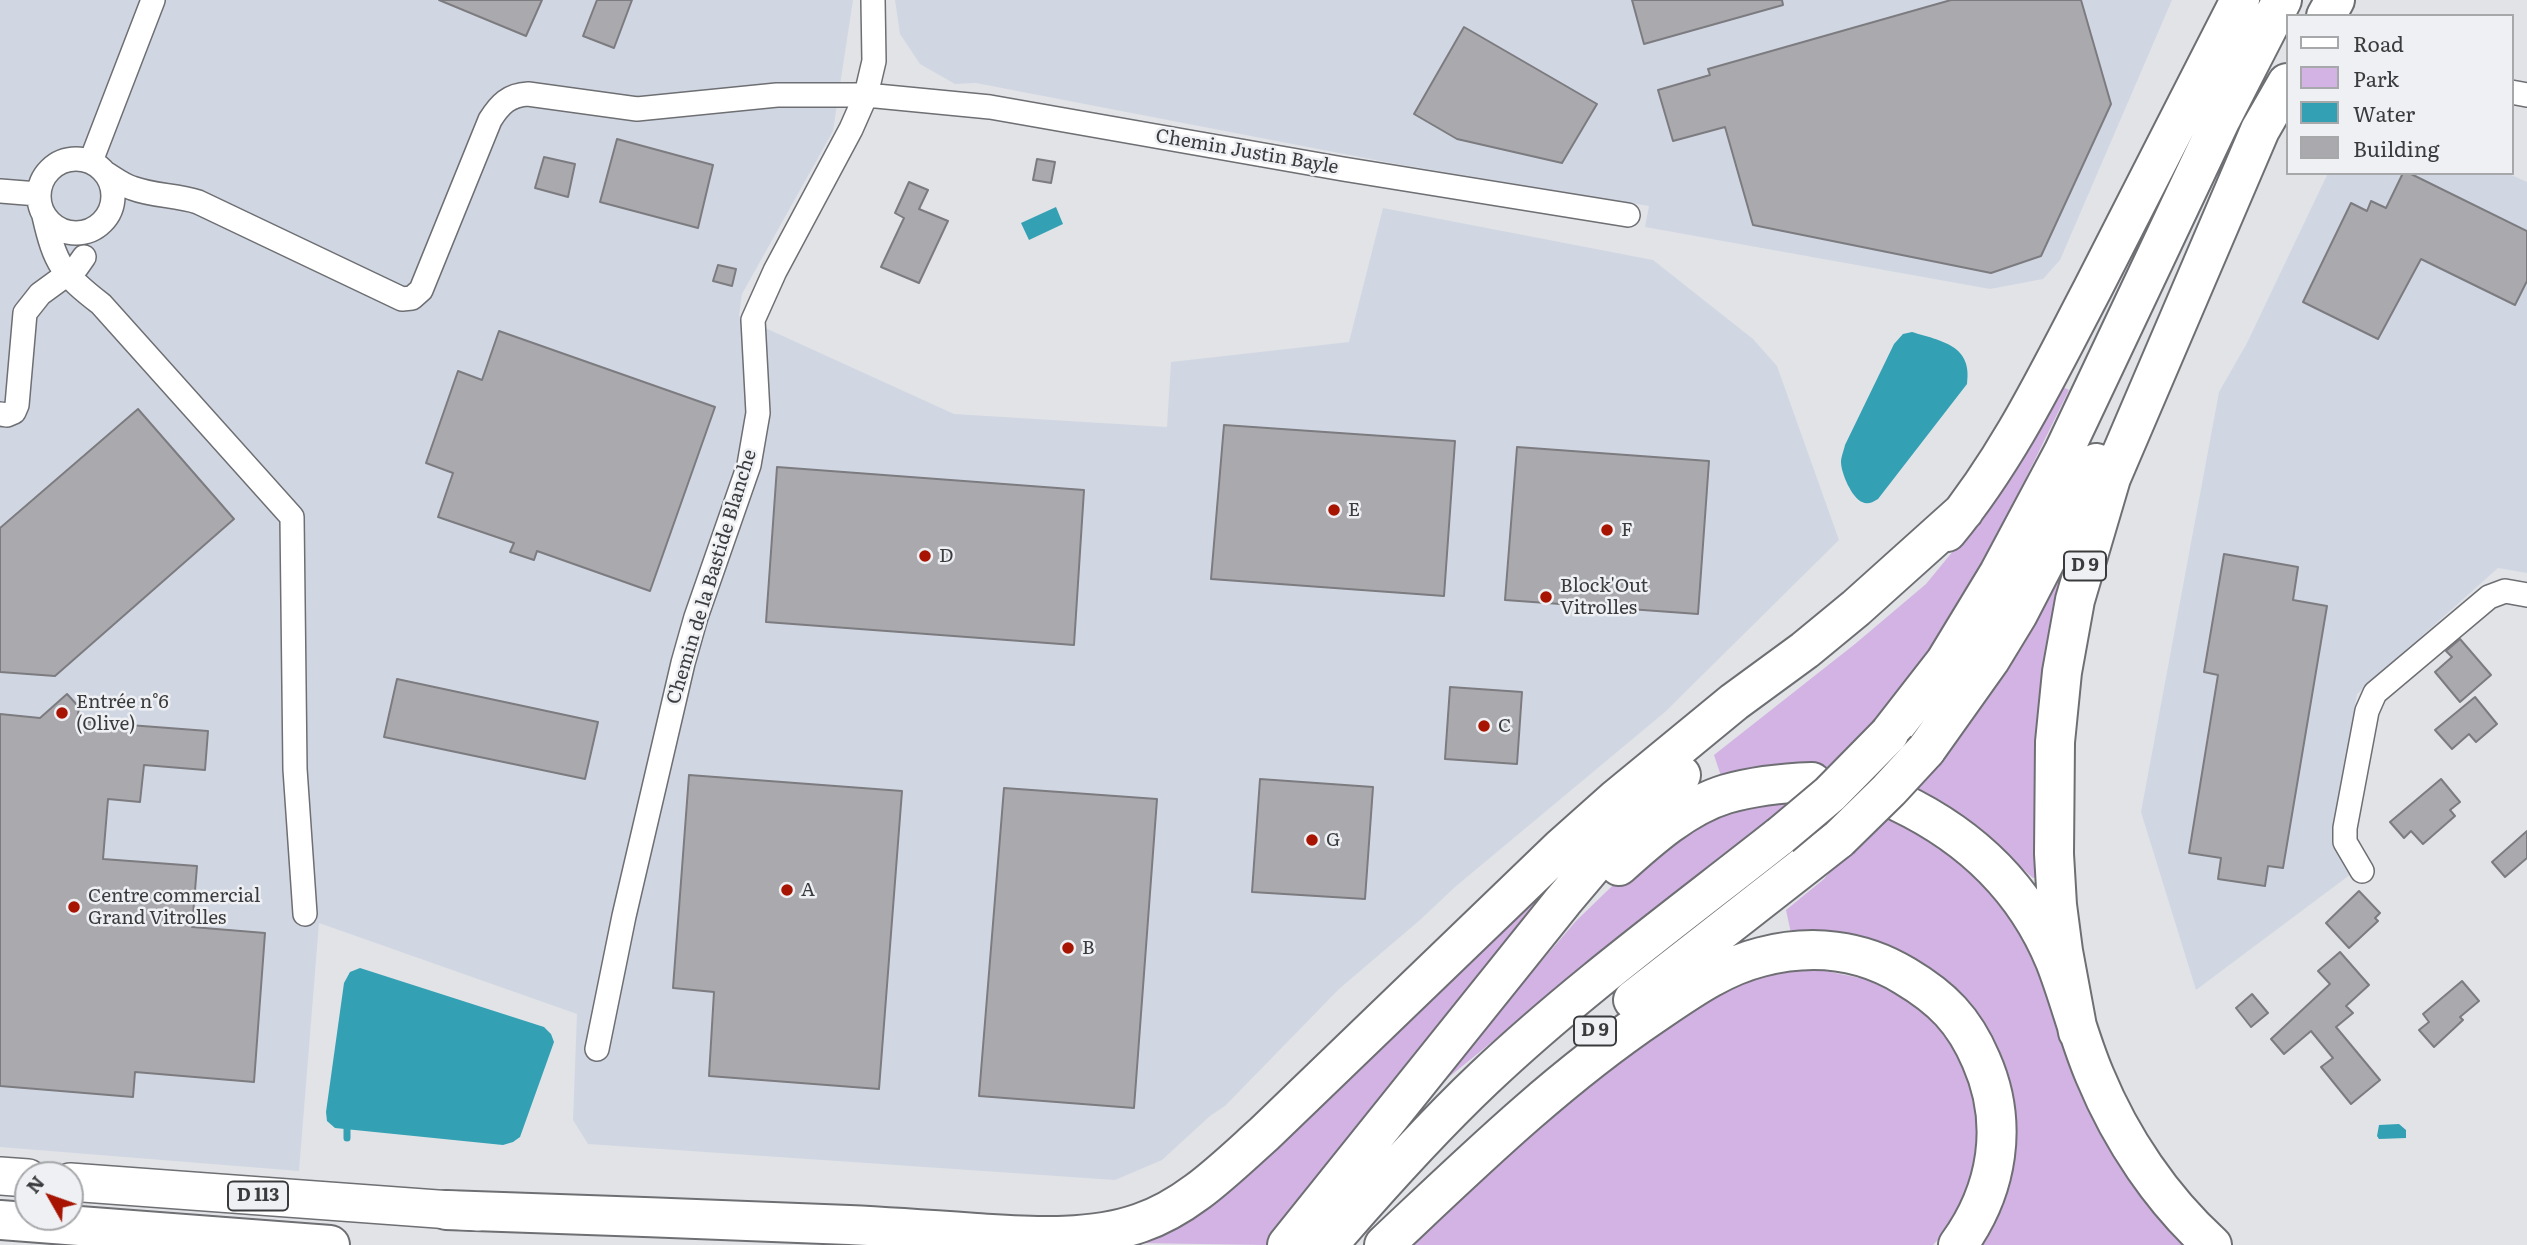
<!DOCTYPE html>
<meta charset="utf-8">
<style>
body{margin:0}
#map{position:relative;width:2527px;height:1245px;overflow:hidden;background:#e1e3e7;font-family:Literata,serif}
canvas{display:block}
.legend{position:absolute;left:2286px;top:14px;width:228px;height:161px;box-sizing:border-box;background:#eef0f4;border:2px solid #a6a8aa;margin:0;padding:9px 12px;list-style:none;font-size:21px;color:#3a3b3c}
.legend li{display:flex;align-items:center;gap:14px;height:35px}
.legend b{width:35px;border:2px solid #a6a8aa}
.north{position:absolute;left:14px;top:1161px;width:70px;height:70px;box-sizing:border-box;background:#eef0f4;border:2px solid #a6a8aa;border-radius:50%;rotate:310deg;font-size:19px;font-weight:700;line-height:28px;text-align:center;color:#3a3b3c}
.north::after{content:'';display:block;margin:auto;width:24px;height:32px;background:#a71502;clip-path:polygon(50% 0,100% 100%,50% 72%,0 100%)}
</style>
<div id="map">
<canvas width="2527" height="1245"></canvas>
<ul class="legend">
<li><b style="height:9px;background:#fff"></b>Road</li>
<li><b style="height:19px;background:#d3b2e4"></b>Park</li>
<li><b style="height:19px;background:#34a0b4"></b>Water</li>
<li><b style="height:19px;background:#aaaaae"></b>Building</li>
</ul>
<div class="north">N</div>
</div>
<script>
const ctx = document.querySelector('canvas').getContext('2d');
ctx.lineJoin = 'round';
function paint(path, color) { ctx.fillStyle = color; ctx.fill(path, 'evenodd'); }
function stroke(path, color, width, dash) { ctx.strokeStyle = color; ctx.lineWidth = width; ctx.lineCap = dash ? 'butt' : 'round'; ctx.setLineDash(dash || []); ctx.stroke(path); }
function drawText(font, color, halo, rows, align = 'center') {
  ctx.font = font + ' Literata,serif'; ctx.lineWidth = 5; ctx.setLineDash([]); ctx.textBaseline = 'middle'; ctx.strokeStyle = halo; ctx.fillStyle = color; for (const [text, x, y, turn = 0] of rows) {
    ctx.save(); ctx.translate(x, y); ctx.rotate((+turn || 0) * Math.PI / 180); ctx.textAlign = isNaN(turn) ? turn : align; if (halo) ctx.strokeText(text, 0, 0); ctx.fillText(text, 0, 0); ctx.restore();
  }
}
const built = new Path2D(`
 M0,0h853l-20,131 -91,163 -3,22 215,98 213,13 4,-65 178,-20 34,-134 270,52 100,79 24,27 62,174 -174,172 -210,175 -35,33 -81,69 -114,117 -15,10 -48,44 -47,20 -527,-36 -15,-24 4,-106 -258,-91 -20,248 -299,-24z
 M895,0h1277l-112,260 -17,19 -53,10 -345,-62 4,-21 -253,-42 -420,-81 -21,1 -35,-20 -20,-30z
 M2328,173h179l20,9v391l-29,-5 -141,126 -25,144 19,36 -155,116 -55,-178 78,-420 28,-49z`);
const green = new Path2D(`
 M2063,387l6,3c-48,97 -93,196 -157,285 -23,33 -52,63 -80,92h-64l-46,12 -8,-24 141,-111 71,-60 69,-84z
 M2063,569l8,5 -31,302 -7,2 -29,-26 -95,-64 24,-26 84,-107z
 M1638,791l-230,275 -140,179 -131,-2z
 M1797,798l-154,121 -215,175 148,-173 63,-61 55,-38 66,-22z
 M1888,811l55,30 80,86 167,318h-215l19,-28 -26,-208 -177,-76 -5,-23 38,-31 31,-37z
 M1820,970l50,10 37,21 39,29 25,39 10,81 -10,40 -17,32 -21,23h-522l163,-156 146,-99 51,-19z`);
const water = new Path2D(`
 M1056,207l7,17 -34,16 -8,-17z
 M1912,332c29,9 61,13 55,52l-89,115c-5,3 -10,6 -16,3 -10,-4 -21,-29 -21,-40 0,-5 3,-12 4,-17l49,-101 9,-10z
 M360,968l184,59 7,7 3,8 -34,95 -7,5 -10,3 -168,-17 -8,-7 -1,-9 18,-129 6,-11z
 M2399,1124l7,6v8l-27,1 -2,-3 2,-11z`);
const stream = new Path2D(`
 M347,1138v-9`);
const building = new Path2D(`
 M439,0h103l-16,36z
 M597,0h35l-18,48 -31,-12z
 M1632,0h150l1,5 -139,39z
 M1951,0h130l30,104 -70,152 -50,17 -238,-48 -28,-98 -52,14 -15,-51 52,-15 -2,-6z
 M1464,27l133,77 -35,59 -105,-24 -43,-25z
 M617,139l96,26 -15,63 -98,-26z
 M544,157l31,7 -7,33 -33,-9z
 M1037,159l18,3 -4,21 -18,-3z
 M2403,173h6l118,58v50l-12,24 -94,-46 -43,80 -75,-37 48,-99 16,8 4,-10 15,7z
 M909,182l19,8 -9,19 29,12 -29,62 -38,-16 23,-49 -9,-5z
 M718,265l18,4 -4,17 -19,-5z
 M499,331l216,76 -65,184 -113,-40 -3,9 -24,-8 4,-9 -76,-26 15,-44 -27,-10 32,-92 24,9z
 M138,409l96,110 -179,157 -55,-4v-144z
 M1224,425l231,16 -11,155 -233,-17z
 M1517,447l192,14 -11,153 -193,-14z
 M777,467l307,23 -10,155 -308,-23z
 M2224,554l74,13 -5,33 34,6 -44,262 -15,-2 -3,20 -47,-7 3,-21 -32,-5 29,-178 -14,-3z
 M2460,639l31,36 -31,27 -25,-30 17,-15 -6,-6z
 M397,679l201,43 -13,57 -201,-42z
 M1450,687l72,5 -5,72 -72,-5z
 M67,694l12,13 -2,14 131,10 -3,39 -61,-5 -4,37 -32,-3 -5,60 94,7 -5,61 73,6 -11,149 -119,-10 -2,25 -133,-11v-372l40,4z
 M2475,697l22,27 -21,18 -7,-8 -17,15 -17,-19z
 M689,775l213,16 -23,298 -170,-13 5,-84 -41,-4z
 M1260,779l113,8 -8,112 -113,-7z
 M2441,779l19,23 -10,8 5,6 -32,28 -12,-13 -7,7 -14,-16z
 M1004,788l153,11 -23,309 -155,-12z
 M2527,831v27l-22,19 -13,-15z
 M2359,891l21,22 -5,5 3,3 -29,27 -23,-25z
 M2340,952l29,33 -23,21 7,7 -17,14 44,53 -29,24 -30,-37 12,-9 -22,-27 -27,23 -13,-15 59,-55 -12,-13z
 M2462,981l17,20 -19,16 3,3 -29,27 -15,-17 10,-8 -6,-8z
 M2252,994l16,19 -17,14 -15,-19z`);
const street = new Path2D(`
 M2511,92l16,3
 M39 196a37 37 0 1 1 74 0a37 37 0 1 1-74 0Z
 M91,161l62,-161
 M107,174c8,5 16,11 25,14 21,8 44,7 66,14l204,97 10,-1 9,-8 69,-170c10,-16 19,-25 38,-26l109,15 140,-14h89l124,12 353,62 285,46
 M0,191l38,3
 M44,216c11,48 18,58 57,88l191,213 3,252 10,145
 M0,414l7,1 7,-3 3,-7 8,-92 15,-19 37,-27 7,-10
 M2362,871l-17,-29v-14l22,-117 8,-18 114,-96 16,-6 22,4
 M597,1049l27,-133 59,-253 13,-46 53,-152 9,-52 -5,-93 22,-49 76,-142 15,-34 8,-34 -1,-61`);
const primary = new Path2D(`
 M0,1176l28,2
 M70,1182l408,30`);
const highway = new Path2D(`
 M2326,16l9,-16
 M1947,532c61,-74 101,-158 145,-242 50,-96 99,-193 148,-290
 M1889,734l56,-72 54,-89 64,-120 158,-334 61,-119
 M1926,750l64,-90 28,-46 78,-151
 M1899,802c71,34 126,86 156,159 15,38 24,78 40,115 26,63 67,124 117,169
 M1619,866c31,-28 67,-60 107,-72 28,-8 57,-11 86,-12
 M1633,1000l206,-161
 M2078,1032l-15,-81 -6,-46 -3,-51 1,-112 7,-70 13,-72 36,-122 149,-348 27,-47
 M446,1210c134,5 269,9 403,15 42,2 85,5 127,8 53,3 113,8 164,-10 48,-16 86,-55 124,-89l297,-286 55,-49 118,-97 71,-52 51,-42 108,-97
 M0,1220l330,25
 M1287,1245l276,-344 60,-71 58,-55
 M1328,1245c50,-58 100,-114 156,-167 92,-87 196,-163 296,-242
 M1384,1245c86,-81 172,-165 270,-231 34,-23 67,-47 107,-57 50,-13 100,-8 144,19 37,22 59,44 76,84 28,63 17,130 -23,185`);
const highwayBridge = new Path2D(`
 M1780,836l50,-42 59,-60
 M1839,839l50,-49 37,-40`);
const markers = [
 [1334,510,7,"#a71502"],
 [1607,530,7,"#a71502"],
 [925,556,7,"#a71502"],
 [1546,597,7,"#a71502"],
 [62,713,7,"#a71502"],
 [1484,726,7,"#a71502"],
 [1312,840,7,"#a71502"],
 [787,890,7,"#a71502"],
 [74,907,7,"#a71502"],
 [1068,948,7,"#a71502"]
];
const shields = [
 [2085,566,42],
 [1595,1031,42],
 [258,1196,60]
];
const shieldNames = [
 ["D 9",2085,566],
 ["D 9",1595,1031],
 ["D 113",258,1196]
];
const streetNames = [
 ["Chemin Justin Bayle",1247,152,10],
 ["Chemin de la Bastide Blanche",712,577,-73]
];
const poiNames = [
 ["E",1348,510],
 ["F",1621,530],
 ["D",939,556],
 ["Block'Out",1560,586],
 ["Vitrolles",1560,608],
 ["Entrée n°6",76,702],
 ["(Olive)",76,724],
 ["C",1498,726],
 ["G",1326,840],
 ["A",801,890],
 ["Centre commercial",88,896],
 ["Grand Vitrolles",88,918],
 ["B",1082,948]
];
paint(built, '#d1d7e2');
paint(green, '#d3b2e4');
paint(water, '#34a0b4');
stroke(stream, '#34a0b4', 7);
paint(building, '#aaaaae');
stroke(building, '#7c7c80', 2);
stroke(street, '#6e6f73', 26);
stroke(primary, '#6e6f73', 40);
stroke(highway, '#6e6f73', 42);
stroke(street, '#fff', 23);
stroke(primary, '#fff', 37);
stroke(highway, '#fff', 38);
stroke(highwayBridge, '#6e6f73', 42, []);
stroke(highwayBridge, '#fff', 38);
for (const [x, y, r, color] of markers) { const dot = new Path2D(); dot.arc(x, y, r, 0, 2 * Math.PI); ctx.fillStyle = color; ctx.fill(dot); stroke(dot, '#eef0f4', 2.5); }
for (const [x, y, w] of shields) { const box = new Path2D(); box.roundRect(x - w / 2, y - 14.5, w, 29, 5); ctx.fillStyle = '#eef0f4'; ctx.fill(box); stroke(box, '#3a3b3c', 2); }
drawText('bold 18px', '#3a3b3c', null, shieldNames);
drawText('19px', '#3a3b3c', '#eef0f4', streetNames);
drawText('19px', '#3a3b3c', '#eef0f4', poiNames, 'left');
</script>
